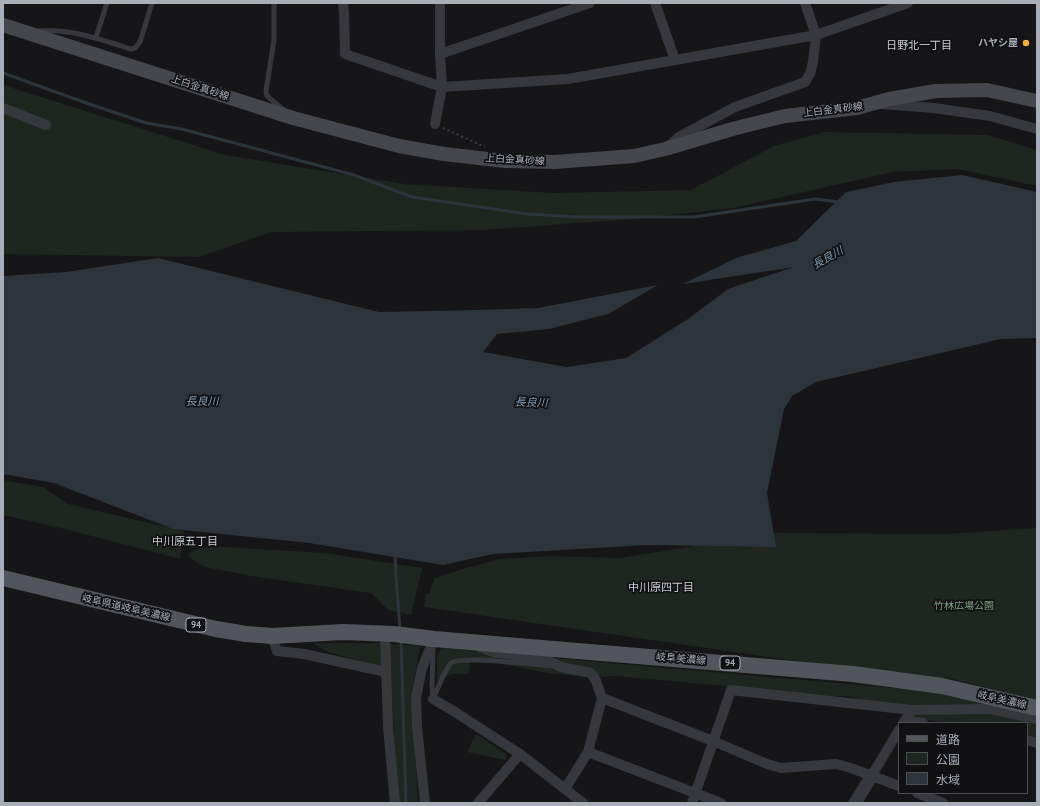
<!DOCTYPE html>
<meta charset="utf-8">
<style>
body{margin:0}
#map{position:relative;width:1040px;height:806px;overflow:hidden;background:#161618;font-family:"PT Sans","Noto Sans JP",sans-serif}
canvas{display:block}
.frame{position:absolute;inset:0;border:4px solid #a8adb8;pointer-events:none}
.legend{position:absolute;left:898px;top:722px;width:130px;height:72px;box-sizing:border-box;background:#111113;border:1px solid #4d4f55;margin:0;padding:5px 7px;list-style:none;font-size:12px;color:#a8adb8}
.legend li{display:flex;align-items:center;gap:8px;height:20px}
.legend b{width:20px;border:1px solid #4d4f55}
</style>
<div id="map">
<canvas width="1040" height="806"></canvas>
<div class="frame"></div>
<ul class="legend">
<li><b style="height:5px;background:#53555c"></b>道路</li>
<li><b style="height:11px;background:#1e261f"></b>公園</li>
<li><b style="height:11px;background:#2c353c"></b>水域</li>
</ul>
</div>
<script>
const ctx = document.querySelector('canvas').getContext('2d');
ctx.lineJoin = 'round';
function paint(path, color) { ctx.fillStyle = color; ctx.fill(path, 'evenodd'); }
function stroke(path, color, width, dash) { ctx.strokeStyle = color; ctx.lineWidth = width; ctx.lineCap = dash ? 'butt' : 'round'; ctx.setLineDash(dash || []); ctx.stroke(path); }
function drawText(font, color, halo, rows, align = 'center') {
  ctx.font = font + ' "PT Sans","Noto Sans JP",sans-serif'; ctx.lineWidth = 3.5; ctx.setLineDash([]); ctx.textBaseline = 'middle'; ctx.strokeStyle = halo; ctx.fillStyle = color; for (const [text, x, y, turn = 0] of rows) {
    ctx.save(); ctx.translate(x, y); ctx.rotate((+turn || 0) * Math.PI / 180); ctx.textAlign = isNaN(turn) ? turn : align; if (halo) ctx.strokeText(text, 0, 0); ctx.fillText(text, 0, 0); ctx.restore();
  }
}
const green = new Path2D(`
 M3,85l222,70 179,29 149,9 138,-3 83,-44 50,-14 164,3 49,15v36l-79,-17 -65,3 -160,36 -111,12 -139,10 -212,2 -72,25 -196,-3z
 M3,480l40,7 25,17 116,27 -4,28 -115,-30 -62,-14z
 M1037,528v173l-84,-22 -164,-19 -365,-53 2,-13 3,-1 6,-15 31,-10 34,-9 50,-3 70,2 155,-25 170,1z
 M209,546l116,7 97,15 -11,47 -23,-5 -17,-17 -114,-16 -52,-10 -15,-9 -2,-3 2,-3z
 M313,643h65l42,3 -8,46 6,111h-21l-6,-133 -59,-17 -7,-2z
 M442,648l497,44 98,22v24l-10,-3v-12h-78l-29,-4 -16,-4 -8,-12 -24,-1 -25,-6h-17l-213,-20 -30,1 -39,-4 -77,-15 -3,16h-17l-14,8v-28z
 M476,734l30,20v6l-39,-8z`);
const water = new Path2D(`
 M962,175l75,17v146l-36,1 -185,43 -24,14 -8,13 -17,84 9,54 -129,-2 -154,9 -50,11 -134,-22 -136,-14 -119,-46 -51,-9v-198l63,-4 92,-14 221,54 97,-2 62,-2 120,-23 -50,29 -59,15 -52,5 -14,18 84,15 59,-9 62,-39 40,-30 66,-22 -111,17 53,-26 60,-17 50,-49 48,-10z`);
const stream = new Path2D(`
 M3,73l86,31 57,19 36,6 172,46 58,22 116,17 50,3h116l121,-18 24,3
 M395,553l1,24 4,52
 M401,639l5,164`);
const path = new Path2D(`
 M443,128l42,19`);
const service = new Path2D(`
 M274,3v37l-8,51 1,5 18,15
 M37,31c32,-3 63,8 94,18l4,-1 5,-6 12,-39
 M96,37l11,-34
 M433,698l-1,-12 1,-38
 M433,699c4,-8 12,-30 18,-36 10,-8 85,2 102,3`);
const minor = new Path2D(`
 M343,3l1,9 1,42 97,33 126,-8 248,-44 92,-32
 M655,3l20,57
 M440,54l150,-51
 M881,104l53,4 56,8 47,13
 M3,108l43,17
 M435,124l7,-37 -2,-33v-51
 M669,146l10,-9 56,-30 70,-25 5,-8 3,-12 3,-27 -11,-32
 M385,634l3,93 7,76
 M272,636l5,15 27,3 82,18
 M480,647l13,5 52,7 16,8 30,6 5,8 6,17
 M433,699l22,13 65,42 63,49
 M905,720l18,3
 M903,723l9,-13 78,-1 47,10
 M1027,740l10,3
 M588,752l133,51
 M872,775l27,-45
 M565,789l23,-37 14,-54 111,43 54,23 14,4 55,-4 15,4 48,18
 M917,793l26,10
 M425,803l-8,-76 -1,-29 6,-30 12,-29
 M478,803l42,-49
 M692,803l39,-113 181,20`);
const tertiary = new Path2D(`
 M855,803l17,-28`);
const secondary = new Path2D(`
 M3,25l290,93 106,28 45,8 61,7 50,1 79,-6 31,-7 71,-21 49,-12 72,-8 32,-9 47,-8 51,-1 50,11`);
const primary = new Path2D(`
 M3,578l213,51 30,5 26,2 71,-4 51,2 40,5 419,35 89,12 95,22`);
const markers = [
 [1026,43,4,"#f2b134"]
];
const shields = [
 [196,625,20],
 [730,663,20]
];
const shieldNames = [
 ["94",196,625],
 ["94",730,663]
];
const poiNames = [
 ["ハヤシ屋",1018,43]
];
const streetNames = [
 ["上白金真砂線",200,88,18],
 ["上白金真砂線",833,110,-7],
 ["上白金真砂線",515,160,3],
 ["岐阜県道岐阜美濃線",126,608,13],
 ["岐阜美濃線",681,659,5],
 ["岐阜美濃線",1002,700,13]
];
const parkNames = [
 ["竹林広場公園",964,606]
];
const neighbourhoodNames = [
 ["日野北一丁目",919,46],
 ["中川原五丁目",185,542],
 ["中川原四丁目",661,588]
];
const waterNames = [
 ["長良川",828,258,-30],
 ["長良川",202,402],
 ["長良川",531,403,2]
];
paint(green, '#1e261f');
paint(water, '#2c353c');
stroke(stream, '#2c353c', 3);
stroke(path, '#3d3f44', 2, [2, 3]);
stroke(service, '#37383d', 5);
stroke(minor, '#37383d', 10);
stroke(tertiary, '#37383d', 13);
stroke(secondary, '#45474d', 14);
stroke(primary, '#53555c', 16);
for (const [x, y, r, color] of markers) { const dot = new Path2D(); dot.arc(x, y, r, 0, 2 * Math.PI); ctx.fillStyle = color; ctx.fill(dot); stroke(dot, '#111113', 1.5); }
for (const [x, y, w] of shields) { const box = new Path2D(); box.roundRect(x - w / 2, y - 7, w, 14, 3); ctx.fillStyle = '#111113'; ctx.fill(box); stroke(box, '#a8adb8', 1); }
drawText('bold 9px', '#a8adb8', null, shieldNames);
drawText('bold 10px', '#a8adb8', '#111113', poiNames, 'right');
drawText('10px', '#a8adb8', '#111113', streetNames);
drawText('10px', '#7fa381', '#111113', parkNames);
drawText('11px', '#c9ccd4', '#111113', neighbourhoodNames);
drawText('italic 11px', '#7f9bb3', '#111113', waterNames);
</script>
